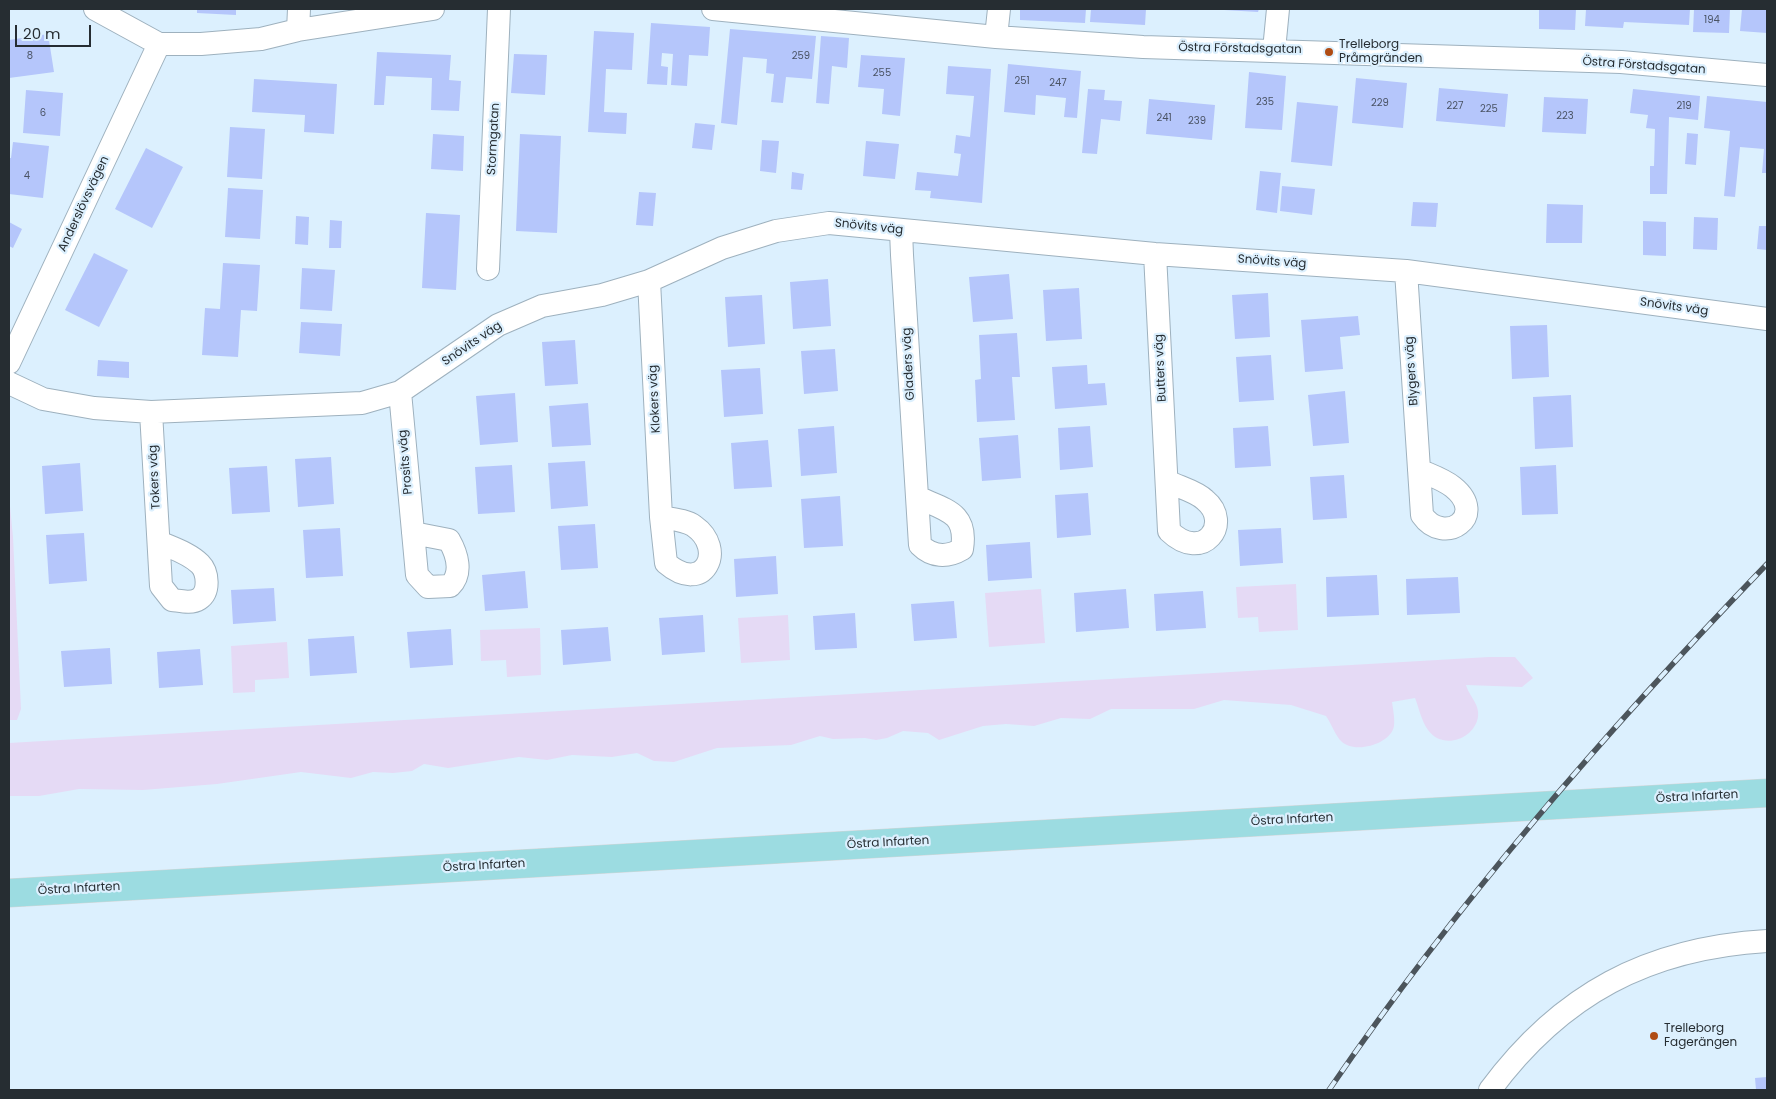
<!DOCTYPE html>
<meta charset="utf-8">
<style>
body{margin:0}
#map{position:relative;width:1776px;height:1099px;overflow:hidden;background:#dcf0fe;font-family:Poppins,sans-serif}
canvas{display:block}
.frame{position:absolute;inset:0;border:10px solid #262d32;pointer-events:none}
.scale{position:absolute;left:15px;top:25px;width:76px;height:22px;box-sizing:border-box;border:2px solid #262d32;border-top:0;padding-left:6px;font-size:15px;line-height:18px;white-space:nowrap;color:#262d32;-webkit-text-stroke:4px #dcf0fe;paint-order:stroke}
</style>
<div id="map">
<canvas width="1776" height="1099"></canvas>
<div class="frame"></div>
<div class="scale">20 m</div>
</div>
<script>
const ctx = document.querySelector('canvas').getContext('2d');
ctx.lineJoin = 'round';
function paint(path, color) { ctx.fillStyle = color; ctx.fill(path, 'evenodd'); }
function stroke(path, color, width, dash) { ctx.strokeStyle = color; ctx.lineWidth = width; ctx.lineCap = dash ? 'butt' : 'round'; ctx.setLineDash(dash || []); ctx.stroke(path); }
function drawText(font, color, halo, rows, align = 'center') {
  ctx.font = font + ' Poppins,sans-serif'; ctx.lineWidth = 4.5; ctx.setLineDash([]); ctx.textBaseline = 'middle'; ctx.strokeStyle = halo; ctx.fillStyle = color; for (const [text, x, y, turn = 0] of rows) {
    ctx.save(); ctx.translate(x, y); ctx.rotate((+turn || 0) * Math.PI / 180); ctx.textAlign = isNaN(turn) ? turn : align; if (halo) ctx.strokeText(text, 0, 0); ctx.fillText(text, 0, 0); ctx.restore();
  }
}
const green = new Path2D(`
 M9,496l4,41 8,172 -4,11h-8z
 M1296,584l2,46 -39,2 -1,-15 -20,1 -2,-31z
 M1041,589l4,54 -56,4 -4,-54z
 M788,615l2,45 -49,3 -3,-45z
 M540,628l1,47 -34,2 -1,-17 -25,1 -1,-31z
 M287,642l2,36 -34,2v12l-22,1 -2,-47z
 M1489,657h26l18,21 -11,9 -56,-2c3,11 14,19 12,32 -4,23 -36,33 -50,13 -7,-10 -9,-22 -13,-32l-23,4c1,7 3,17 2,24 -3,18 -38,28 -52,16 -6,-5 -11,-19 -16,-26l-35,-11 -67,-5 -30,9h-83l-21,10 -29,-1 -27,8 -28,-2 -23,2 -44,14 -11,-7 -25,-2 -16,7 -11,2 -11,-2 -32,1 -13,-3 -29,9 -74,3 -43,14 -20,-1 -17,-8 -25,4 -40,-2 -25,5 -28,-3 -71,11 -24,-4 -12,7 -19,2 -20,-1 -22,6 -50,-6 -84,12 -74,6 -64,-1 -40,7h-30v-53z`);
const building = new Path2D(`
 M197,9h39v6l-39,-2z
 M1020,9h66l-1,14 -65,-3z
 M1091,9h55l-1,16 -55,-3z
 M1224,9h35l-1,3 -34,-2z
 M1539,9h37l-1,21 -36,-1z
 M1586,9h104l-1,16 -65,-3 -1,6 -38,-2z
 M1694,9h36l-1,24 -36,-1z
 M1742,9h25v24l-27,-2z
 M651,23l59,4 -2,29 -19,-1 -2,31 -16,-1 2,-31 -11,-1 -1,13 7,1 -1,18 -20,-1z
 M730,29l86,7 -4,43 -26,-2 -3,26 -12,-1 3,-28 -8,-1 1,-14 -24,-2 -6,68 -16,-2z
 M594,31l40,2 -2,37 -26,-1 -2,43 23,1 -1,21 -38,-2z
 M48,34l6,38 -45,6v-38z
 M821,36l28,2 -2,30 -15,-2 -3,38 -13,-1z
 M377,52l74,3 -2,25 12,1 -2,30 -28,-1 1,-32 -46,-2 -2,29h-10z
 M514,54l33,1 -2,40 -34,-2z
 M861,55l44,3 -5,58 -18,-2 2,-25 -26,-2z
 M1008,64l73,7 -4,47 -13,-1 2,-19 -30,-3 -1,20 -31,-3z
 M948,66l43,3 -9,134 -52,-5 1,-7 -16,-1 2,-18 41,4 3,-22 -7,-1 2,-18 14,2 4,-41 -28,-2z
 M1249,72l37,4 -4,54 -37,-2z
 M1356,78l51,5 -4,45 -51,-5z
 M254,79l83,5 -3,50 -30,-2 1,-17 -53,-3z
 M1439,88l69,6 -3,33 -69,-6z
 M1088,89l17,1 -1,10 18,1 -2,20 -19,-2 -4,35 -15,-1z
 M1633,89l67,7 -2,24 -29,-3 -2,77h-17v-28h4l1,-37 -9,-1 2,-13 -18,-2z
 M26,90l37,3 -3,43 -37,-3z
 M1707,96l60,6v71h-5l2,-24 -24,-2 -5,50 -11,-1 6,-65 -26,-3z
 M1544,97l44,2 -2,35 -44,-2z
 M1149,99l66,6 -3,35 -66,-6z
 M1297,102l41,4 -6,60 -41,-4z
 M695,123l20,2 -3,25 -20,-2z
 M230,127l35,2 -3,50 -35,-2z
 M1687,133l11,1 -2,31 -11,-1z
 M433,134l31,2 -1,35 -32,-2z
 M520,134l41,2 -4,97 -41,-2z
 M762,140l17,1 -3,32 -16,-2z
 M866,141l33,3 -4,35 -32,-3z
 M13,142l36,4 -6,52 -34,-4v-36h2z
 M146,148l37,19 -31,61 -37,-19z
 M1260,171l21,2 -4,40 -21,-3z
 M792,172l12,2 -2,16 -11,-1z
 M1282,186l33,3 -3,26 -32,-4z
 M228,188l35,2 -3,49 -35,-2z
 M639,192l17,1 -3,33 -17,-1z
 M1413,202l25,1 -2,24 -25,-1z
 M1547,204l36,1 -1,38h-36z
 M426,213l34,2 -4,75 -34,-2z
 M296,216l13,1 -1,28 -13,-1z
 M1694,217l24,1 -1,32 -24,-1z
 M330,220l12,1 -1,27h-12z
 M1643,221l23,1v34l-23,-1z
 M9,222l13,7 -9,19 -4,-2z
 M1759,226h8v24l-10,-1z
 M94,253l34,17 -29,57 -34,-17z
 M223,263l37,2 -3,46 -16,-1 -3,47 -36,-2 3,-47 15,1z
 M302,268l33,2 -3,41 -32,-2z
 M1009,274l4,45 -40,3 -4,-45z
 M828,279l3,47 -38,3 -3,-47z
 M1079,288l3,51 -36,2 -3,-51z
 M1268,293l2,44 -35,2 -3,-44z
 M762,295l3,49 -37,3 -3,-50z
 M1358,316l2,19 -20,2 3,32 -38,3 -4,-52z
 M301,322l41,2 -2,32 -41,-3z
 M1547,325l2,52 -37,2 -2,-53z
 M1017,333l3,44h-8l3,43 -38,2 -2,-42 6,-1 -2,-44z
 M575,340l3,44 -33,2 -3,-44z
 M835,349l3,42 -34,3 -3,-43z
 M1271,355l3,45 -35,2 -3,-45z
 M98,360l31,2v16l-32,-2z
 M1087,365l1,19 17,-1 2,22 -52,4 -3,-42z
 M760,368l3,46 -39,3 -3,-47z
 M1345,391l4,52 -36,3 -5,-51z
 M515,393l3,49 -38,3 -4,-49z
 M1571,395l2,52 -38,2 -2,-52z
 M588,403l3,42 -39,2 -3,-41z
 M834,426l3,47 -36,3 -3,-47z
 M1090,426l3,41 -33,3 -2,-42z
 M1268,426l3,40 -36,2 -2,-40z
 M1018,435l3,43 -39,3 -3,-43z
 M768,440l4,47 -38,2 -3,-46z
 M331,457l3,47 -36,3 -3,-48z
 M585,461l3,45 -37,3 -3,-46z
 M80,463l3,48 -38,3 -3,-48z
 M512,465l3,47 -37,2 -3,-47z
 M1556,465l2,49 -36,1 -2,-48z
 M267,466l3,46 -38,2 -3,-46z
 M1344,475l3,43 -34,2 -3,-43z
 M1088,493l3,42 -34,3 -2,-43z
 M840,496l3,50 -39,2 -3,-49z
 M595,524l3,44 -37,2 -3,-44z
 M340,528l3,48 -37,2 -3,-48z
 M1281,528l2,35 -43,3 -2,-36z
 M84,533l3,48 -38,3 -3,-49z
 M1030,542l2,36 -44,3 -2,-36z
 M776,556l2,38 -42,3 -2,-38z
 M525,571l3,37 -43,3 -3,-36z
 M1377,575l2,40 -52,2 -1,-40z
 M1458,577l2,36 -53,2 -1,-36z
 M274,588l2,33 -43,3 -2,-34z
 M1126,589l3,39 -53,4 -2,-39z
 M1203,591l3,37 -50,3 -2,-37z
 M954,601l3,37 -43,3 -3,-37z
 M855,613l2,35 -42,2 -2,-34z
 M703,615l2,37 -43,3 -3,-37z
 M608,627l3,34 -48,4 -2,-35z
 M451,629l2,36 -43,3 -3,-36z
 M354,636l3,37 -47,3 -2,-37z
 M110,648l2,36 -48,3 -3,-36z
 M200,649l3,36 -44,3 -2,-36z
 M1767,1077v13h-11l-1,-12z`);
const minor = new Path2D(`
 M95,9l64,35h42l60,-5 37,-9 135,-21
 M713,9l283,28 147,10 478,15 146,13
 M298,30l1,-21
 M996,37l3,-28
 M1274,50l4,-41
 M901,231l1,24 18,290c12,12 27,13 42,4 6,-37 -17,-39 -45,-52
 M1155,254l14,277c34,33 64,-8 36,-31 -9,-9 -27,-13 -38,-19
 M488,269l11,-260
 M1406,271l16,244c22,32 67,1 31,-28 -10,-8 -23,-12 -34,-17
 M649,281l12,236 5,46c38,33 61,-14 28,-37 -8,-6 -23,-7 -33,-9
 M9,363l150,-319
 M9,383l34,16 51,9 57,4 211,-9 38,-11 98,-67 44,-19 60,-11 47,-14 73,-33 54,-17 53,-8 326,31 251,17 361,48
 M400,392l17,183 11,12 22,-1c13,-13 7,-32 -1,-46l-36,-7
 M151,412l10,174 11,14c9,1 19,4 27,-1 11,-7 9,-27 1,-35 -11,-11 -28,-16 -41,-22
 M1490,1090c71,-96 158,-142 277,-149`);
const primary = new Path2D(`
 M9,893l1758,-100`);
const rail = new Path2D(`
 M1329,1090c129,-189 279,-361 438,-526`);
const markers = [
 [1329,52,5,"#af4c14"],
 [1654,1036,5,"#af4c14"]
];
const numberNames = [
 ["194",1712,20],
 ["8",30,56],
 ["259",801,56],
 ["255",882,73],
 ["251",1022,81],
 ["247",1058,83],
 ["235",1265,102],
 ["229",1380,103],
 ["227",1455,106],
 ["219",1684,106],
 ["225",1489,109],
 ["6",43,113],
 ["223",1565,116],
 ["241",1164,118],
 ["239",1197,121],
 ["4",27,176]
];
const poiNames = [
 ["Trelleborg",1339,45],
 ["Pråmgränden",1339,59],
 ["Trelleborg",1664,1029],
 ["Fagerängen",1664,1043]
];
const streetNames = [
 ["Östra Förstadsgatan",1240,49,1],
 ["Östra Förstadsgatan",1644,66,4],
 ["Stormgatan",494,139,-87],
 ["Anderslövsvägen",84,204,-65],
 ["Snövits väg",869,227,6],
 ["Snövits väg",1272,262,4],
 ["Snövits väg",1674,307,8],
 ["Snövits väg",472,344,-34],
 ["Gladers väg",909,364,-93],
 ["Butters väg",1161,368,-93],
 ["Blygers väg",1412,371,-94],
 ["Klokers väg",655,399,-93],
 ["Prosits väg",406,462,-95],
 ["Tokers väg",155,477,-93],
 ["Östra Infarten",1697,797,-3],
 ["Östra Infarten",1292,820,-3],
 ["Östra Infarten",888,843,-3],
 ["Östra Infarten",484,866,-3],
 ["Östra Infarten",79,889,-3]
];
paint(green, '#e5daf5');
paint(building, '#b5c6fb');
stroke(minor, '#9eb1be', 24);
stroke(primary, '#d4d5d6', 29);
stroke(minor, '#fff', 22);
stroke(primary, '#9cdce1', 28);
stroke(rail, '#4c555c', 5.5);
stroke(rail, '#dcf0fe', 4, [11]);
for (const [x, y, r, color] of markers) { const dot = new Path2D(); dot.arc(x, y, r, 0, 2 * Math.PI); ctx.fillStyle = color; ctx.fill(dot); stroke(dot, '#dcf0fe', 2); }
drawText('10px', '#4a5364', null, numberNames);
drawText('12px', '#262d32', '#dcf0fe', poiNames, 'left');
drawText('12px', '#262d32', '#dcf0fe', streetNames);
</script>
